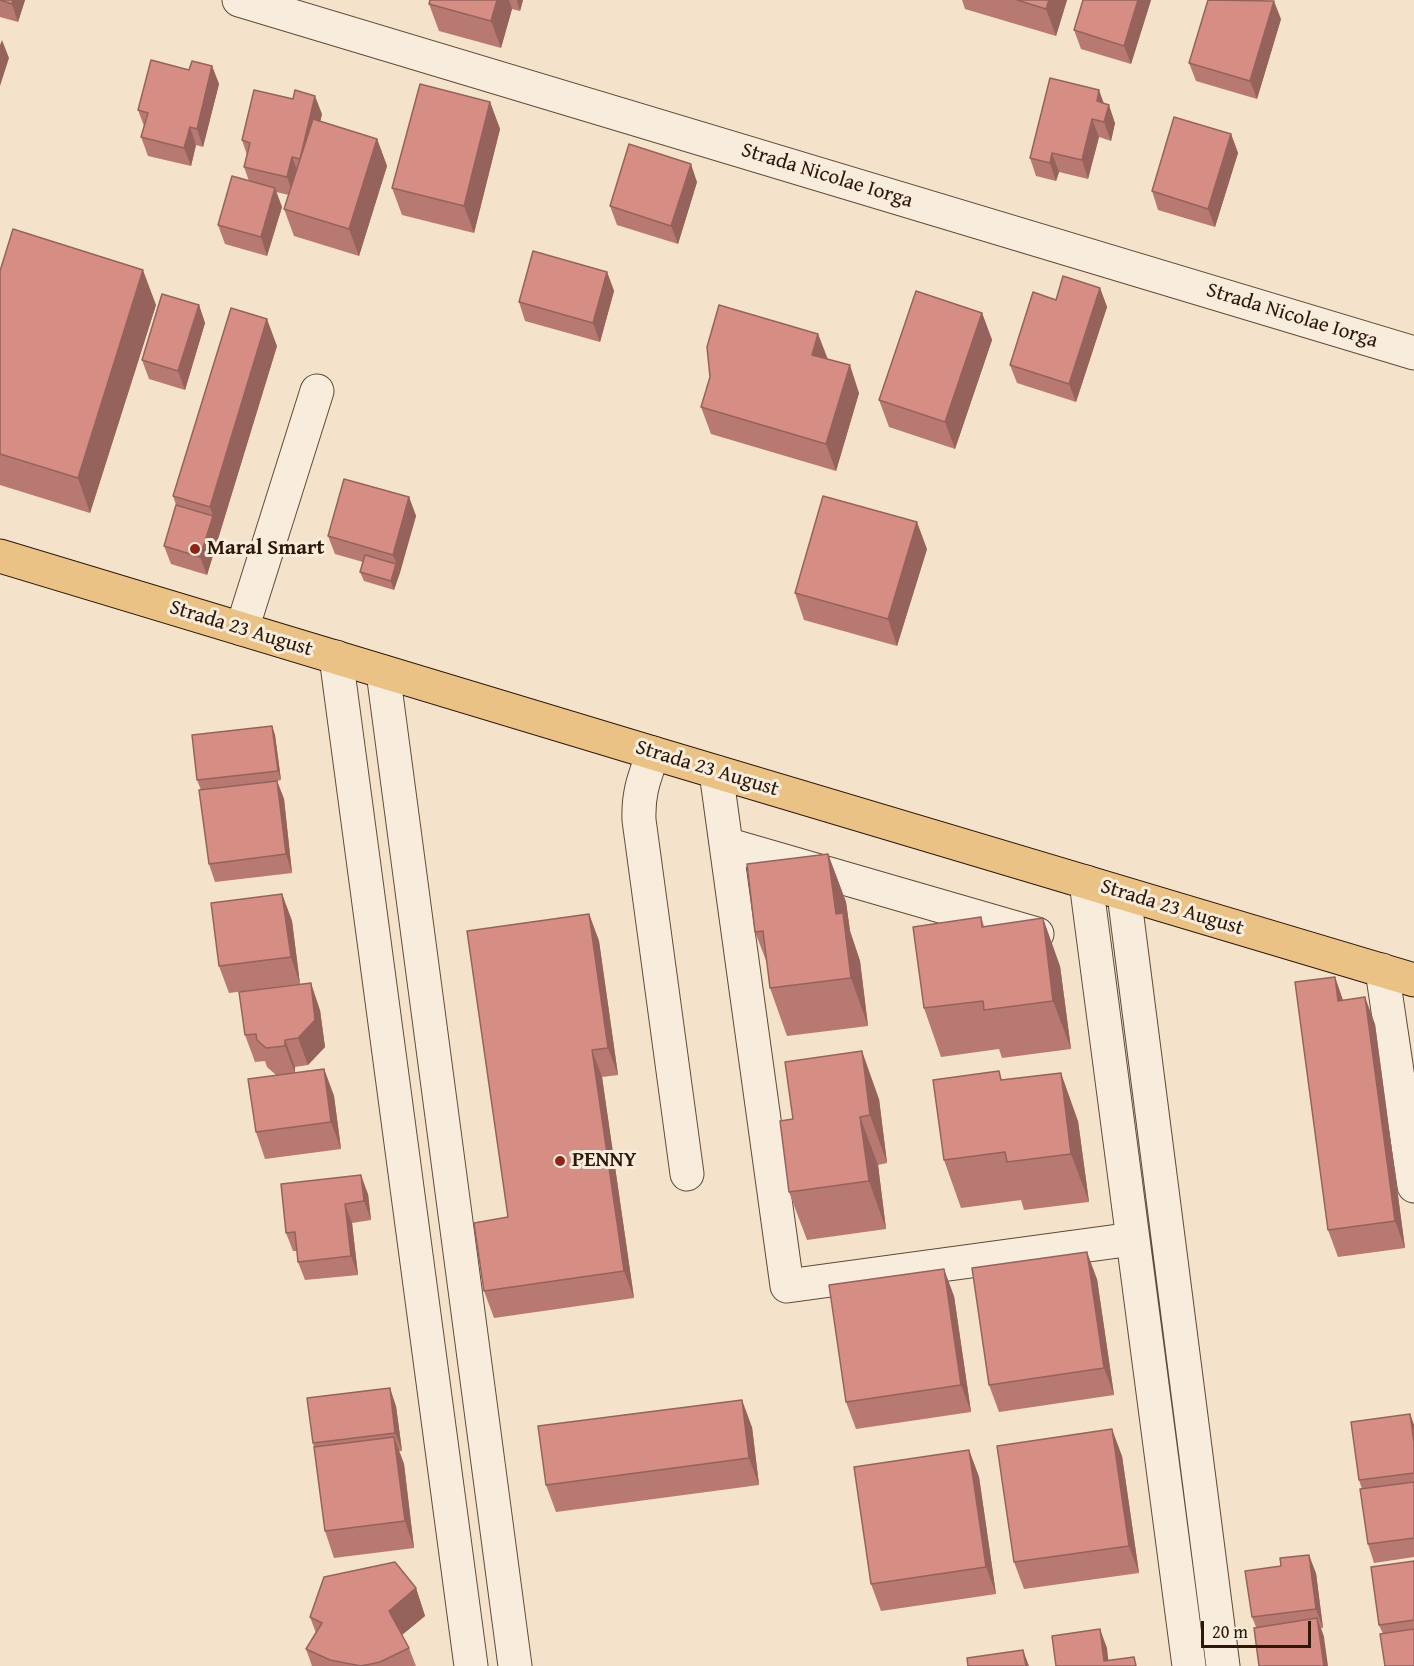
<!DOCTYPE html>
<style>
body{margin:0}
#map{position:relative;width:1414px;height:1666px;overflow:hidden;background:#f4e3ca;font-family:"Gentium Book Plus",serif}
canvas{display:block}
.scale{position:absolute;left:1201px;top:1621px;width:110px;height:27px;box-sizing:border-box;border:3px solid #2d1707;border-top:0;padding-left:8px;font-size:18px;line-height:21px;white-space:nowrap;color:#2d1707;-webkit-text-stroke:4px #f8eddd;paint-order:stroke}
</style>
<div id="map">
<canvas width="1414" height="1666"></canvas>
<div class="scale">20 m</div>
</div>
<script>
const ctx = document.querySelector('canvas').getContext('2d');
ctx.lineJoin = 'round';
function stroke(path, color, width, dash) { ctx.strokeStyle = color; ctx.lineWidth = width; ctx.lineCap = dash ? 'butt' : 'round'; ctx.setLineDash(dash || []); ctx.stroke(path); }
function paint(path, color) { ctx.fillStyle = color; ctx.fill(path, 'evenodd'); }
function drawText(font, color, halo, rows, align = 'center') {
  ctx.font = font + ' "Gentium Book Plus",serif'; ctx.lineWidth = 6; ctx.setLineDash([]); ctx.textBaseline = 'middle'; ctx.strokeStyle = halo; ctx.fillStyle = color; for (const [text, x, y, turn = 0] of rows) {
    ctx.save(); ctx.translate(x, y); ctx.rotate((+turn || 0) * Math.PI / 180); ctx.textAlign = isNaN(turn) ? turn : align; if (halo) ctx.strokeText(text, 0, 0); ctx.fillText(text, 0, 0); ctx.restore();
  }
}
const minor = new Path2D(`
 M239,0l1175,353
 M242,629l75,-238
 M336,657l135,1009
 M383,672l132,994
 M653,753c-9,26 -15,40 -14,67l48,354
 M716,772l71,514 346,-47
 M726,844l311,90
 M1086,882l103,784
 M1124,894l99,772
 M1382,970l32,216`);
const major = new Path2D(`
 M0,556l653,197 761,227`);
const wall = new Path2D(`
 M0,0h25l-7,22 -18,-5z
 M430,0h93l-3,11 -8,-2 -11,39 -62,-17 -10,-27z
 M962,0h105l-11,36 -91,-27z
 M1083,0h68l-20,64 -50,-15 -7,-19z
 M1281,19l-24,80 -61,-18 -7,-18z
 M212,66l7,18 -16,63 -7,-2 -5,21 -43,-10 -7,-19 3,-11 -6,-16 51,-40z
 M490,102l10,27 -26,104 -72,-18 -10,-27z
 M1104,103l11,20 -4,18 -12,-4 -11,42 -29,-7 -3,9 -20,-5 -6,-18z
 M322,114l-2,8 57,17 10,27 -28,90 -65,-20 -10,-27 5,-14 -13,-3 6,15 -15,49 -42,-12 -7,-19 31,-44 -5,-14 3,-12 -5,-15z
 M1231,134l7,19 -23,74 -57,-17 -6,-19z
 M697,182l-19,62 -61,-19 -7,-19z
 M0,271l156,34 -66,208 -90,-28z
 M607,272l7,19 -14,51 -75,-21 -6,-19z
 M1100,288l7,19 -31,95 -59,-19 -7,-18 46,-65z
 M199,305l6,18 -20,67 -36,-11 -7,-19z
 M982,313l10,27 -37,109 -66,-22 -10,-27z
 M818,334l10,25 31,34 -23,78 -125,-37 -10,-27z
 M277,346l-70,229 -36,-11 -7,-18 12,-41 -3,-9z
 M409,497l7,19 -22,74 -30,-9 -4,-9 3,-10 -28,-8 -7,-18z
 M927,549l-30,97 -93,-26 -9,-27z
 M272,726l3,9 6,45 -4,1 7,18 8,74 -77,9 -6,-18 -8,-74 -4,-10z
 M828,854l18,48 4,29 10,30 8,65 -81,10 -17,-48 -3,-25 -12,-31z
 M282,894l10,27 8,63 -71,9 -10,-27z
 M589,914l10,27 19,134 -16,2 32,221 -140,20 -10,-27 24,-74z
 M981,917l3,9 76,40 11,83 -69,9 -3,-9 -58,8 -17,-49z
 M1335,977l8,23 32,24 30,224 -67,9 -10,-27z
 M320,1010l5,37 -17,18 -13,2v6l29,-4 10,27 7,53 -76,10 -9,-27 20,-57 -9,-8 -2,-6 -10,1 -10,-27z
 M1002,1080l76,41 11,81 -65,8 -3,-10 -60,8 -17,-48z
 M879,1099l8,64 -9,2 8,64 -79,11 -18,-48 4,-73z
 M368,1194l3,26 -19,3 6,52 -53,5 -7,-18 -1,-11h-4l-7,-18z
 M1097,1279l17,116 -115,17 -10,-27z
 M954,1296l17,116 -115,17 -10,-27z
 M396,1406l6,45h-3l5,13 10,84 -80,10 -9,-27 -11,-83 -1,-5z
 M1410,1414l4,11v132l-40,6 -6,-19 -6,-55 -3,-9z
 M752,1427l7,58 -203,27 -10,-27z
 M969,1450l10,27 17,117 -115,17 -10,-27z
 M1122,1456l17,117 -115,16 -10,-27z
 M1414,1561v105l-31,-32 -4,-9z
 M1316,1573l7,55h-2l3,9 -68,-10 -4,-10z
 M416,1588l9,28 -23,19 7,13 7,18h-104l-6,-17 10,-16 -6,-16z`);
const shadedWall = new Path2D(`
 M13,0h12l-7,22 -6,-18z
 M497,0h12l3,9 -11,39 -10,-27z
 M517,0h6l-3,11 -3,-10z
 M1049,0h18l-11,36 -10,-27z
 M1138,0h13l-20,64 -7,-18z
 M1274,1l7,18 -24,80 -7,-18z
 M2,40l7,18 -9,28v-41z
 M212,66l7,18 -16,63 -6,-18z
 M1099,90l7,19 -9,-8z
 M315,96l7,18 -15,63 -7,-18z
 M490,102l10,27 -26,104 -10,-27z
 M1109,105l6,18 -4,18 -7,-19z
 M1092,119l7,18 -11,42 -6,-19z
 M190,127l6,18 -5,21 -7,-18z
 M1231,134l7,19 -23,74 -7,-18z
 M377,139l10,27 -28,90 -10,-27z
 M1052,153l7,19 -3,9 -6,-18z
 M292,157l7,18 -5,21 -7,-19z
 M691,164l6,18 -19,62 -7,-18z
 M275,188l7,19 -15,49 -6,-19z
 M143,270l13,35 -66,208 -12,-35z
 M607,272l7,19 -14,51 -7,-19z
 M1100,288l7,19 -31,95 -7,-18z
 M199,305l6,18 -20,67 -7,-19z
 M982,313l10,27 -37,109 -10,-27z
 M267,319l10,27 -70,229 -7,-18 13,-41 -3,-9z
 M818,334l10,27 -16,-6z
 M850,365l9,28 -23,78 -10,-27z
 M409,497l7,19 -16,57 -7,-18z
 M917,522l10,27 -30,97 -9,-27z
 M396,564l4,9 -6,17 -3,-9z
 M272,726l3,9 6,45 -3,-9z
 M277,781l7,18 8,74 -6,-19z
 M828,854l18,48 4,29 10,30 8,65 -17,-48 -15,-64z
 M282,894l10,27 8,63 -9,-27z
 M589,914l10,27 19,134 -10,-27z
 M1043,918l17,48 11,83 -18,-48z
 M1335,977l9,27 -6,-3z
 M311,983l9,27 5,37 -17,18 -10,-27z
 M1365,997l10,27 30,224 -10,-27z
 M285,1040l10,27v6l-10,-27z
 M592,1050l10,27 32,221 -10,-27z
 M862,1051l17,48 8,64 -17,-48z
 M324,1069l10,27 7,53 -10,-27z
 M1061,1073l17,48 11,81 -18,-48z
 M860,1117l18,48 8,64 -17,-48z
 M361,1175l7,19 3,26 -7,-19z
 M345,1204l7,19 6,52 -7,-19z
 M1087,1252l10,27 17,116 -10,-27z
 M944,1269l10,27 17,116 -10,-27z
 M390,1388l6,18 6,45 -7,-18z
 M742,1400l10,27 7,58 -10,-27z
 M1410,1414l4,11v17z
 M1112,1429l10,27 17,117 -10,-27z
 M394,1437l10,27 10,84 -9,-27z
 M969,1450l10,27 17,117 -10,-27z
 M1309,1555l7,18 7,55 -7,-19z
 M416,1588l9,28 -27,22 -9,-27z
 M1317,1618l7,19 4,29h-4z
 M1100,1629l7,19 2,18 -5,-5z
 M1023,1650l6,16h-3z`);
const building = new Path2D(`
 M0,0h13l-1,4z
 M430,0h67l-6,21 -62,-17z
 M1017,0h32l-3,9z
 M1083,0h55l-14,46 -50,-16z
 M1208,0l66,1 -24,80 -61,-18z
 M151,60l38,10 3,-9 20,5 -15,63 -7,-2 -6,21 -43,-11 7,-24 -10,-3z
 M1050,78l49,12 -2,11 12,4 -5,17 -12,-3 -10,41 -30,-7 -2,10 -20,-5z
 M420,84l70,18 -26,104 -72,-18z
 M254,90l39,9 2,-9 20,6 -15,63 -8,-2 -5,20 -43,-10 6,-24 -8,-3z
 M1174,117l57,17 -23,75 -56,-18z
 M313,119l64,20 -28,90 -65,-20z
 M629,144l62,20 -20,62 -61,-20z
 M232,176l43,12 -14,49 -43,-12z
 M13,229l130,41 -65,208 -78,-24v-183z
 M533,251l74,21 -14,51 -74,-21z
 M1063,276l37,12 -31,96 -59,-19 23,-73 23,8z
 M916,291l66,22 -37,109 -66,-22z
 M162,294l37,11 -21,66 -36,-11z
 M719,305l99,29 -6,21 38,10 -24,79 -125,-37 9,-30 -3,-30z
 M231,308l36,11 -57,188 -37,-11z
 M344,479l65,18 -16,58 -65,-19z
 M823,496l94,26 -29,97 -93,-26z
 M176,505l37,11 -13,41 -36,-11z
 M365,555l31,9 -5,17 -31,-9z
 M272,726l6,45 -81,9 -5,-45z
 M277,781l9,73 -77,10 -10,-74z
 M828,854l8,60 7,-1 8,65 -81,10 -7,-57 -8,1 -8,-68z
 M282,894l9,63 -72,9 -8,-63z
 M589,914l19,134 -16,2 32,221 -140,20 -10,-68 34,-6 -41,-286z
 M981,917l1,10 61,-9 10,83 -69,9 -1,-9 -59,7 -11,-81z
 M1335,977l3,24 27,-4 30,224 -67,9 -33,-248z
 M311,983l4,37 -17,18 -13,2v6l-19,2 -9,-8 -1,-6 -11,1 -6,-43z
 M862,1051l8,64 -10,2 9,64 -80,11 -9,-71 13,-2 -8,-57z
 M324,1069l7,53 -75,10 -8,-53z
 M999,1071l2,9 60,-7 10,81 -64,8 -2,-10 -61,8 -11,-80z
 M361,1175l3,26 -19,3 6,52 -53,6 -3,-30 -9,1 -5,-49z
 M1087,1252l17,116 -115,17 -17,-117z
 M944,1269l17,116 -115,17 -17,-117z
 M390,1388l5,45 -82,10 -6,-45z
 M742,1400l7,58 -203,27 -8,-59z
 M1410,1414l4,28v31l-55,7 -8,-58z
 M1112,1429l17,117 -115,16 -17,-116z
 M394,1437l11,84 -80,10 -11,-84z
 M969,1450l17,117 -115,17 -17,-117z
 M1414,1482v56l-46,6 -8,-55z
 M1309,1555l7,54 -64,8 -7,-46 36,-5 -1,-8z
 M1414,1561v59l-35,5 -8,-58z
 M395,1562l21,26 -27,23 20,37 -29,14 -19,4 -31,-6 -24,-11 16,-26 -12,-6 14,-40z
 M1317,1618l7,48h-65l-5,-38z
 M1100,1629l4,32 30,-4 2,9h-80l-4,-30z
 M1414,1629v37h-29l-5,-32z
 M1023,1650l3,16h-58l-1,-8z`);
const markers = [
 [195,549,6,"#8f2418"],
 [560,1161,6,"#8f2418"]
];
const streetNames = [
 ["Strada Nicolae Iorga",827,176,17],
 ["Strada Nicolae Iorga",1292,316,17],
 ["Strada 23 August",241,629,17],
 ["Strada 23 August",707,769,17],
 ["Strada 23 August",1172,908,17]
];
const poiNames = [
 ["Maral Smart",207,549],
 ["PENNY",572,1161]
];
stroke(minor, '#5f4a38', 35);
stroke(major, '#2d1707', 35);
stroke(minor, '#f8eddd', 33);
stroke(major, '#eac285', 33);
paint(wall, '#b77972');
paint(shadedWall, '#95635c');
paint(building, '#d58d84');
stroke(building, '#95635c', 1.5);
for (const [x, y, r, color] of markers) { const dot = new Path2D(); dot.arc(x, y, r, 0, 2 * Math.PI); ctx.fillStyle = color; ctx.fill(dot); stroke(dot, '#f8eddd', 2); }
drawText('21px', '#2d1707', '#f8eddd', streetNames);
drawText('bold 21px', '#2d1707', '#f8eddd', poiNames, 'left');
</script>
